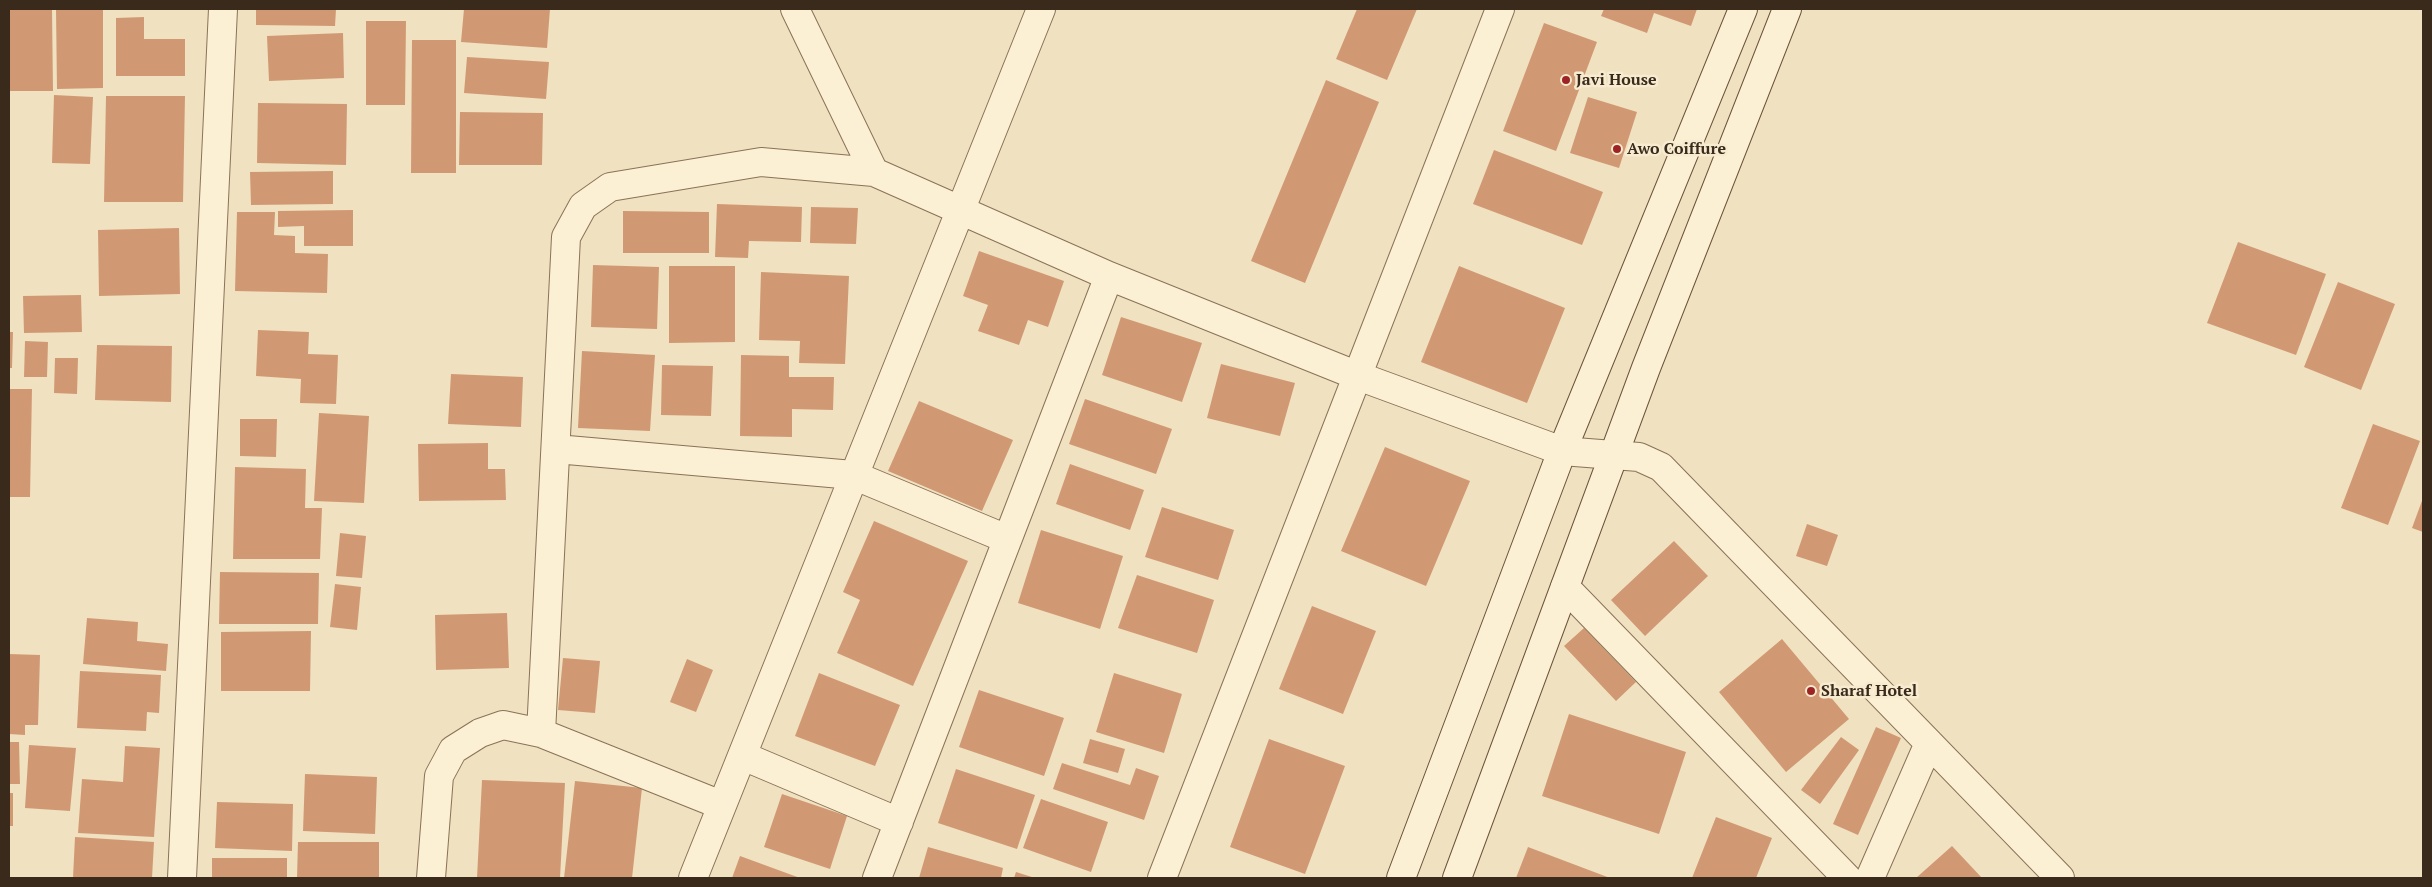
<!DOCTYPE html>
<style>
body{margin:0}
#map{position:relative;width:2432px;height:887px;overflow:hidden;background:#f0e1c0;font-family:"PT Serif",serif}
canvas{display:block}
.frame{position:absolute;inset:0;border:10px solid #392a1c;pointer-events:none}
</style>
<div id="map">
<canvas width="2432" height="887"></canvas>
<div class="frame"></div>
</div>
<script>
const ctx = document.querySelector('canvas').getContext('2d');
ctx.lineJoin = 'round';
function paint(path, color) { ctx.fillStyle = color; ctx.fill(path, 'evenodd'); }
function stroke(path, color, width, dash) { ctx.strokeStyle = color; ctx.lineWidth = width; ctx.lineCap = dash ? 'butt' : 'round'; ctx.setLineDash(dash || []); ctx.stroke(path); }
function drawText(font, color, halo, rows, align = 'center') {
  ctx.font = font + ' "PT Serif",serif'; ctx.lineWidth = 5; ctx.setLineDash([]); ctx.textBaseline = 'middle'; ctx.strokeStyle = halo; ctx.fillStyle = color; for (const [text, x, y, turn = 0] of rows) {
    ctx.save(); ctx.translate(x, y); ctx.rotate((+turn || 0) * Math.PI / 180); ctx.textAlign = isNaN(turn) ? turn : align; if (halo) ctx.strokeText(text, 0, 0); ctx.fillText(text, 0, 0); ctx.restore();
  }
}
const building = new Path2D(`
 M9,9h43l1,82h-44z
 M56,9h47v79l-46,1z
 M256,9h80l-1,17 -79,-1z
 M464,9h86l-3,39 -86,-6z
 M1357,9h60l-30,71 -51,-21z
 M1604,9h93l-6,17 -37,-13 -7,20 -46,-17z
 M144,17v22h41v37h-69v-58z
 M366,21h40l-1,84h-39z
 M1544,23l53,19 -41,109 -53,-20z
 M343,33l1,45 -75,3 -2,-45z
 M412,40h44v133h-45z
 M467,57l82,5 -3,37 -82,-6z
 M1326,80l53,22 -74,181 -54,-22z
 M54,95l39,2 -3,67 -38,-1z
 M106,96h79l-2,106h-79z
 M1588,97l49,15 -18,56 -49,-15z
 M258,103l89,1 -1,61 -89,-2z
 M460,112l83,1 -1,52h-83z
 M1494,150l109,42 -21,53 -109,-41z
 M333,171v33l-82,1 -1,-33z
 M717,204l85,3 -1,35 -52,-1 -1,17 -33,-1z
 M811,207l47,1 -2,36 -46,-1z
 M353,210v36h-49v-20l-26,1v-16z
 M623,211l86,1v41h-86z
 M237,212h38l-1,23 21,1v17l33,1 -1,39 -92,-2z
 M179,228l1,66 -81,2 -1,-66z
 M2238,242l88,32 -30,81 -89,-32z
 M979,251l85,30 -16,46 -20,-7 -9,25 -41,-14 10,-26 -25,-9z
 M593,265l66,2 -2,62 -66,-2z
 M669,266h66v76l-66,1z
 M1459,266l106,42 -38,95 -106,-41z
 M761,272l88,4 -4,88 -46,-1 1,-22 -41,-1z
 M2338,282l57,22 -34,86 -57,-23z
 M81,295l1,37 -58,1 -1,-37z
 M1121,317l81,26 -20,59 -80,-27z
 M258,330l51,2 -1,22 30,1 -2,49 -36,-1 1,-24 -45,-3z
 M9,332h4l-1,36h-3z
 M25,341l23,1 -1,35h-23z
 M97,345l75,1 -1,56 -76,-2z
 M582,351l73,4 -5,76 -72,-3z
 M741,355l48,1v21h45l-1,33 -41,-1v28l-52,-1z
 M55,358h23l-1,36 -23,-1z
 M1221,364l74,19 -15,53 -73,-18z
 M662,365l51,1 -2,50 -50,-1z
 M451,374l72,3 -2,50 -73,-3z
 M9,389h23l-2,108h-21z
 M1085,399l87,30 -16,45 -87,-30z
 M919,401l94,39 -31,71 -94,-40z
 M319,413l50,3 -5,87 -50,-2z
 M240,419h37l-1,38 -36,-1z
 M2373,424l47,17 -32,84 -47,-17z
 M488,443v26h17l1,31 -87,1 -1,-57z
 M1385,447l85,34 -44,105 -85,-35z
 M1070,464l74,26 -14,40 -74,-26z
 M235,467l71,2 -1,39h17l-2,51h-87z
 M2423,498v34l-11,-4z
 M1162,507l72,23 -16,50 -73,-23z
 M874,521l94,40 -55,125 -76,-33 23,-53 -17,-8z
 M1807,524l31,11 -11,31 -31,-10z
 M1041,530l82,26 -23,73 -82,-26z
 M340,533l26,3 -4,42 -26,-2z
 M1674,541l34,35 -63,60 -34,-36z
 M220,572l99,1 -1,51h-99z
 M1137,575l77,25 -17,53 -79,-25z
 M335,584l26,3 -4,43 -27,-3z
 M1312,606l64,25 -33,83 -64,-25z
 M507,613l2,55 -73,2 -1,-55z
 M87,618l51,4 -1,19 31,3 -2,27 -83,-7z
 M1584,628l52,54 -20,19 -52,-55z
 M311,631l-1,60h-89v-59z
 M1782,639l67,80 -63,53 -67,-80z
 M9,654l31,1 -2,70h-13v10l-16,-1z
 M563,658l37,3 -5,52 -37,-3z
 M687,659l26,11 -17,42 -26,-10z
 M80,671l81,4 -2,38 -12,-1 -1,19 -69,-3z
 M819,673l81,32 -25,61 -80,-30z
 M1114,673l68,21 -18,59 -68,-21z
 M979,690l85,28 -20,58 -85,-29z
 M1569,714l117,38 -27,82 -117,-38z
 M1876,727l25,11 -43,97 -25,-11z
 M1841,737l18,13 -39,54 -19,-14z
 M1090,739l35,10 -7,24 -35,-10z
 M1269,739l76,27 -40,108 -75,-27z
 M9,742h10l1,42h-11z
 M29,745l47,3 -6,63 -45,-3z
 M125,746l35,2 -6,89 -76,-4 4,-54 41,3z
 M1062,763l68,22 6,-17 23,8 -15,44 -91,-31z
 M956,769l79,26 -18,54 -79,-26z
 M305,774l72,3 -2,57 -72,-3z
 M482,780l83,3 -5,95h-83z
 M575,781l67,7 -10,90h-68z
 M9,793h4v33h-4z
 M782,794l65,22 -17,53 -66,-22z
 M1041,799l67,23 -17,50 -68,-24z
 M217,802l76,2 -1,47 -77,-3z
 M1716,817l56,21 -16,40h-64z
 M75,837l79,5 -2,36h-79z
 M298,842h81v36h-82z
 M1952,846l30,32h-66z
 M928,847l75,21 -2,10h-82z
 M1528,847l82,31h-94z
 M740,856l60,22h-68z
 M212,858h75v20h-75z
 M1016,872l19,6h-21z`);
const street = new Path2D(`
 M795,9l79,163
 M556,449l297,26 154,64
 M1565,587l282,291
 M541,733l25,-496 17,-31 27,-19 151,-25 113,10 235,104 249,100 204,75 77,6 22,10 399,411
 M743,756l156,66
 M182,878l41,-869
 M431,878l8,-102 14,-26 27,-17 23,-8 38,8 180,72
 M693,878l348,-869
 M877,878l232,-602
 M1162,878l338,-869
 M1870,878l59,-135`);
const secondary = new Path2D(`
 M1401,878l161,-427 181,-442
 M1457,878l189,-510 141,-359`);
const markers = [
 [1566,80,5,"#9d2325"],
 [1617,149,5,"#9d2325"],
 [1811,691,5,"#9d2325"]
];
const poiNames = [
 ["Javi House",1576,80],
 ["Awo Coiffure",1627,149],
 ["Sharaf Hotel",1821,691]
];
paint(building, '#d19973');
stroke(street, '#8a7257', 30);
stroke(secondary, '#6c533a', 30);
stroke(street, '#fbefd4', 28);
stroke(secondary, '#fbefd4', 28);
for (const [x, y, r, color] of markers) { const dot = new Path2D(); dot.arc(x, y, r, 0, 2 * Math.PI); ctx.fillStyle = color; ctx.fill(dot); stroke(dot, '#f7ecd0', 2); }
drawText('bold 16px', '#392a1c', '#f7ecd0', poiNames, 'left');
</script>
